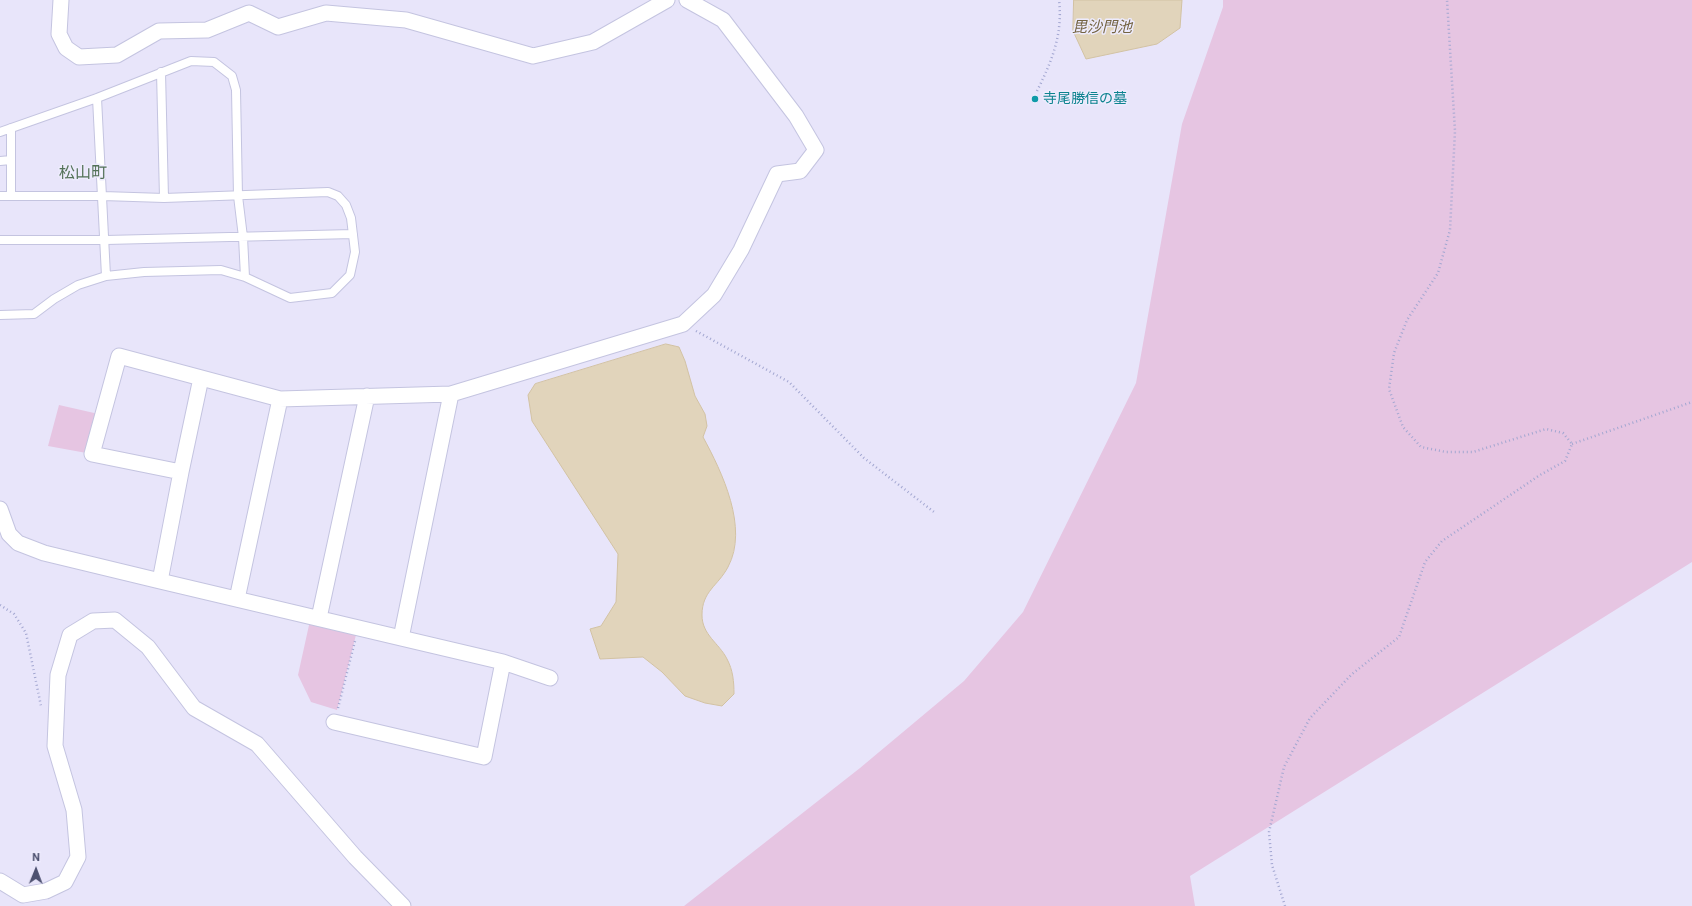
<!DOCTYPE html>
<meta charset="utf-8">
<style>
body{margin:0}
#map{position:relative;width:1692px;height:906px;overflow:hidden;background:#e8e5fa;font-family:Roboto,sans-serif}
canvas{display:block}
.north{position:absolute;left:16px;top:850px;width:40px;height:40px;-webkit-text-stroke:3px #edebfd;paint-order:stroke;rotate:1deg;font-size:11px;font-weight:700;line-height:16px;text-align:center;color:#4d5170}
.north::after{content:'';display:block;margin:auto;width:14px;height:18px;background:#4d5170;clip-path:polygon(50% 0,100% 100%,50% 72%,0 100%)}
</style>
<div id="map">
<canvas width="1692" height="906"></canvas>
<div class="north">N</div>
</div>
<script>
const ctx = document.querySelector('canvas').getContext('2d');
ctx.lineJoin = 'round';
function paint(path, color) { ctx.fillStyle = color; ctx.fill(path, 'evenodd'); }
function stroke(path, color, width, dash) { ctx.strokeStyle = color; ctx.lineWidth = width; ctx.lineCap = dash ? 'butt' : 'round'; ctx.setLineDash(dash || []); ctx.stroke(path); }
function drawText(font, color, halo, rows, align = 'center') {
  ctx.font = font + ' Roboto,"Noto Sans JP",sans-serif'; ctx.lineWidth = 3; ctx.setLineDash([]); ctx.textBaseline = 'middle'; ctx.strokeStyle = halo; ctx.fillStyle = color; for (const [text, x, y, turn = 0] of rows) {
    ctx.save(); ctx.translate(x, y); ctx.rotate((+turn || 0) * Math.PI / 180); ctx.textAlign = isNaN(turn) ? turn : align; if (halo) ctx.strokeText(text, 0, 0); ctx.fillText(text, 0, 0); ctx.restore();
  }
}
const green = new Path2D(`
 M1223,0h469v562l-502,314 5,30h-511l176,-138 104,-87 59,-69 113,-229 46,-259 41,-117z
 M59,405l44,10 -11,39 -44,-8z
 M311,616l47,11 -21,83 -26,-8 -13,-27z`);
const water = new Path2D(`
 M1074,0h108l-2,28 -23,16 -71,15 -13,-28z
 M666,344l13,3 6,14 10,35 10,18 2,12 -4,11c19,35 46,91 25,130 -10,19 -26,24 -26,48 0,20 17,28 25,44 6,11 7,23 7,35l-12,12 -17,-3 -20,-7 -23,-24 -19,-15 -43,2 -10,-30 11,-3 15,-24 2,-48 -86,-133 -4,-26 7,-11z`);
const path = new Path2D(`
 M1037,91c15,-30 26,-57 22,-91
 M696,331l93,51 75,76 70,54
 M1572,444l120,-42
 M0,605l14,9 12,19 15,73
 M338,708l17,-67
 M1285,906l-13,-41 -3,-33 15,-65 26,-49 42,-44 47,-37 26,-75 17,-21 98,-66 25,-14 7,-17 -9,-11 -17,-4 -73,23h-27l-25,-5 -18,-20 -14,-38 5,-36 13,-33 31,-47 12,-43 5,-99 -8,-131`);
const service = new Path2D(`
 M161,72l3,126
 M97,98l9,178
 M11,128v68
 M0,132l97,-34 94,-37 23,1 18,14 4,14 2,106 5,41 2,40 -24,-7 -77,2 -38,4 -28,9 -24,14 -20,15 -34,1
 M0,161l11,-1
 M0,196h103l61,2 164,-6 10,4 8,9 5,13 4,34 -5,23 -18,18 -42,5 -45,-21
 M0,240h106l247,-6`);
const minor = new Path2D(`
 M61,0l-2,34 7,14 13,9 38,-2 42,-24 48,-1 42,-17 29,14 48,-14 80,7 127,36 60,-14 74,-42
 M119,356l161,43 171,-5 -50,244 -241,-57 21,-109 -89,-18z
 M451,394l232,-70 31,-29 27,-45 36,-76 23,-3 16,-21 -20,-34 -73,-96 -36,-20
 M181,472l20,-94
 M0,509l9,25 9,9 26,10 116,28
 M237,599l43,-200
 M319,618l48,-222
 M401,638l102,24 47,16
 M334,722l150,35 19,-95
 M0,881l23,14 23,-4 19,-9 13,-25 -4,-47 -19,-64 3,-71 12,-40 23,-14 22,-1 33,27 46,61 63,36 98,113 48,49`);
const markers = [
 [1035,99,4,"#0f9aa8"]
];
const cultureNames = [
 ["寺尾勝信の墓",1043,99]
];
const waterNames = [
 ["毘沙門池",1102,28]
];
const quarterNames = [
 ["松山町",83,174]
];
paint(green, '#e6c5e2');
paint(water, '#e1d4bb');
stroke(water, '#d2c2a3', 1);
stroke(service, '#c4c4e0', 10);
stroke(minor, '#c4c4e0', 17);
stroke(path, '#a3a7d1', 2.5, [1, 3]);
stroke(service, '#fff', 8);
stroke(minor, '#fff', 15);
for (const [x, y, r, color] of markers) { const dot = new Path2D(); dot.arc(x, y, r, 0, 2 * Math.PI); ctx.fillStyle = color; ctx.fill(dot); stroke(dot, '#edebfd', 1.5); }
drawText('14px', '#0d838f', '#edebfd', cultureNames, 'left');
drawText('italic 15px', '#746442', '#edebfd', waterNames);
drawText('16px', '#537258', '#edebfd', quarterNames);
</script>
